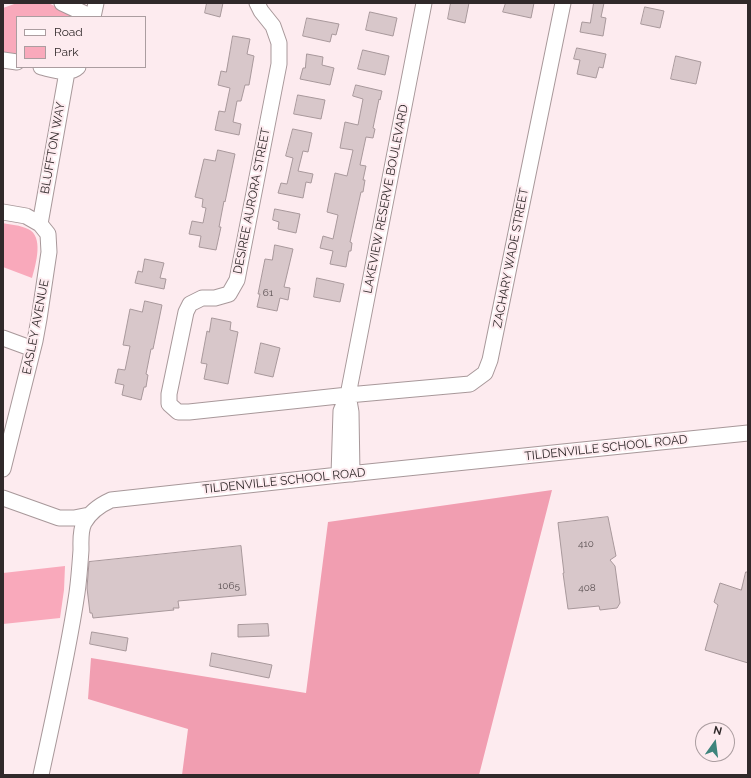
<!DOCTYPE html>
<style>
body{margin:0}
#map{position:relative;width:751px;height:778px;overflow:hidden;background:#fdebef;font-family:Raleway,sans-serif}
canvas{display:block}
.frame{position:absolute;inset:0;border:4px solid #30292a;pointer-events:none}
.legend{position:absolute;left:16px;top:16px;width:130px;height:52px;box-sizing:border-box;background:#fdebef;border:1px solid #ab9da0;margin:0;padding:5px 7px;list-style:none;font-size:12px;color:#30292a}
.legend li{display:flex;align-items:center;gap:8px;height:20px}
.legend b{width:20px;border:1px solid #ab9da0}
.north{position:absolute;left:695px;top:722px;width:40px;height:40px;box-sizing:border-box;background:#fdebef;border:1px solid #ab9da0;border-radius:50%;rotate:14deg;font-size:11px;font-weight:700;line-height:16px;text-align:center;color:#30292a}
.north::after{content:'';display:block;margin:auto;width:14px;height:18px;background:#3e847c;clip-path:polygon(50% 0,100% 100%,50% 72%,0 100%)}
</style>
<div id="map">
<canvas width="751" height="778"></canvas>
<div class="frame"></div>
<ul class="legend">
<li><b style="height:5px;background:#fff"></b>Road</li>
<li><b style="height:11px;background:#f9a9bb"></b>Park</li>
</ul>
<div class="north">N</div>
</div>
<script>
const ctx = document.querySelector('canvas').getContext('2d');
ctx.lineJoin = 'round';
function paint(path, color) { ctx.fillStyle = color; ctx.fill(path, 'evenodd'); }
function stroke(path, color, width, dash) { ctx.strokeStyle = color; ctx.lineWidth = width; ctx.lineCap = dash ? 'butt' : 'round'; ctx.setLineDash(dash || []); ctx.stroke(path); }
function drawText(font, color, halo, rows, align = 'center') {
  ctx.font = font + ' Raleway,sans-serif'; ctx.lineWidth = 4; ctx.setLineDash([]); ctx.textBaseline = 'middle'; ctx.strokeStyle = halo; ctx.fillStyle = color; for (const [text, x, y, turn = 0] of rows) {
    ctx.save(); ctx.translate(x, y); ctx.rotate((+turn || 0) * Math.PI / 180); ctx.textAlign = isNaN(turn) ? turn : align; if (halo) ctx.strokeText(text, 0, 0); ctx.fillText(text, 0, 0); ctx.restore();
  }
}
const green = new Path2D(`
 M17,3h31l31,14h-62v39l-14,-3v-45z
 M3,223c8,2 17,2 25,6 16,7 8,35 4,49l-29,-11z
 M65,566l-1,24 -4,28 -57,6v-51z`);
const forest = new Path2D(`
 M552,490l-73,285h-297l6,-46 -100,-30 3,-41 215,35 22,-171z`);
const building = new Path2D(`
 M207,3h16l-3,14 -15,-4z
 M451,3h18l-4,20 -17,-4z
 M506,3h28l-3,15 -28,-6z
 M594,3h10l-3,14 5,1 -3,18 -23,-4 2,-10 8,1z
 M645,7l19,4 -4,17 -19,-4z
 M370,12l27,6 -4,18 -27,-6z
 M307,18l32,6 -3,11 -4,-1 -2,8 -27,-6z
 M233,36l17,3 -3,15 7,2 -5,29h-4l-4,16h-4l-4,21 8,2 -2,11 -24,-5 4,-19 6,1 5,-24 -12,-3 3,-14 5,1z
 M577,48l29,6 -3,14 -4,-1 -3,11 -19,-4 3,-14 -6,-1z
 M363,50l26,6 -4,19 -27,-6z
 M307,54l16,3 -1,8 12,3 -4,17 -30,-6 3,-11h2z
 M676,56l25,6 -5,22 -25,-5z
 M356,85l26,6 -2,9 -1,-1 -6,29 2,1 -2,9 -7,-1 -6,28 6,1 -3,14h2l-2,12h-2l-11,50 2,1 -1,8h-2l-3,16 -16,-3 3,-13 -13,-3 3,-12 10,3 5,-24 -11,-3 8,-39 12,3 6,-26 -13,-2 5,-26 13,3 5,-26 -10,-3z
 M298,95l27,5 -4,19 -27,-5z
 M293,129l19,4 -4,19 -5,-1 -5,20 15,3 -2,9 -5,-1 -3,16 -25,-5 3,-10 6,1 6,-26 -7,-2z
 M218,150l17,4 -10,48 -1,-1 -5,26h2l-5,23 -17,-3 2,-11 -12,-2 3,-13 11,2 3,-15 -4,-1 1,-8 -8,-2 9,-38 11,2z
 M275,209l25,5 -4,19 -18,-4 1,-7 -6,-2z
 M275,245l18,4 -9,38 6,1 -2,12 -8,-2 -3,13 -20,-4 3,-13h-2l7,-35 7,1z
 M145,259l19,4 -4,15 6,1 -2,10 -29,-6 3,-12 4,1z
 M317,278l27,6 -4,18 -26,-5z
 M145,301l17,4 -9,44h-2l-5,25 2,1 -2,12h-2l-3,13 -19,-5 2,-10 -9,-2 3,-14 7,1 5,-24 -7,-1 7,-36 12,3z
 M212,318l19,4 -1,8 8,2 -10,52 -24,-5 3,-15 -6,-1 6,-32 2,1z
 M261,343l19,5 -7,29 -18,-4z
 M608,517l8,39 -6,4 5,6 5,37 -3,5 -17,2 -1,-4 -31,3 -5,-36h1l-6,-50z
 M241,546l5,49 -68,6 1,7h-6l1,2 -81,8 -1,-5h-2l-3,-25 2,-26z
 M746,572h2v91l-43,-13 13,-45 -4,-3 6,-19 21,7z
 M268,624l1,12 -31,1v-12z
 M92,632l36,6 -2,13 -36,-7z
 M212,653l60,12 -3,13 -59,-12z`);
const minor = new Path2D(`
 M62,3l30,14
 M257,3l4,8 12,15 6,17v21l-42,216 -8,14 -14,4h-13l-12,6 -4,8 -17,82v10l9,8h11l159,-17 122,-11 15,-11 5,-13 73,-357
 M93,17l3,-14
 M3,60l14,2
 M41,67c10,2 28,9 37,0
 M3,212l23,4 14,8 8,10 1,18 -10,67 -4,22 -32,128
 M40,224l27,-152
 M3,338l30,11
 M348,395l3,17 1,62
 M339,475l2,-64 7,-16 76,-392
 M3,498l56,20h15l15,-3
 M41,775c13,-61 27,-121 36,-182 2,-14 3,-29 4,-43 0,-9 -1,-19 3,-27 6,-11 16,-18 27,-23l228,-25 409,-42`);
const numberNames = [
 ["61",268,293],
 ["410",586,544],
 ["1065",229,586],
 ["408",587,588]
];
const streetNames = [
 ["BLUFFTON WAY",53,148,-80],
 ["LAKEVIEW RESERVE BOULEVARD",386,199,-79],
 ["DESIREE AURORA STREET",252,201,-79],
 ["ZACHARY WADE STREET",511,258,-79],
 ["EASLEY AVENUE",36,327,-79],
 ["TILDENVILLE SCHOOL ROAD",606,448,-6],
 ["TILDENVILLE SCHOOL ROAD",284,481,-6]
];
paint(green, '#f9a9bb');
paint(forest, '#f19eb1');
paint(building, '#d8c7ca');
stroke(building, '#a8989b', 1);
stroke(minor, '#a8989a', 17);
stroke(minor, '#fff', 15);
drawText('10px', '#5a5052', null, numberNames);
drawText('12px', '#30292a', '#fdebef', streetNames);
</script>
